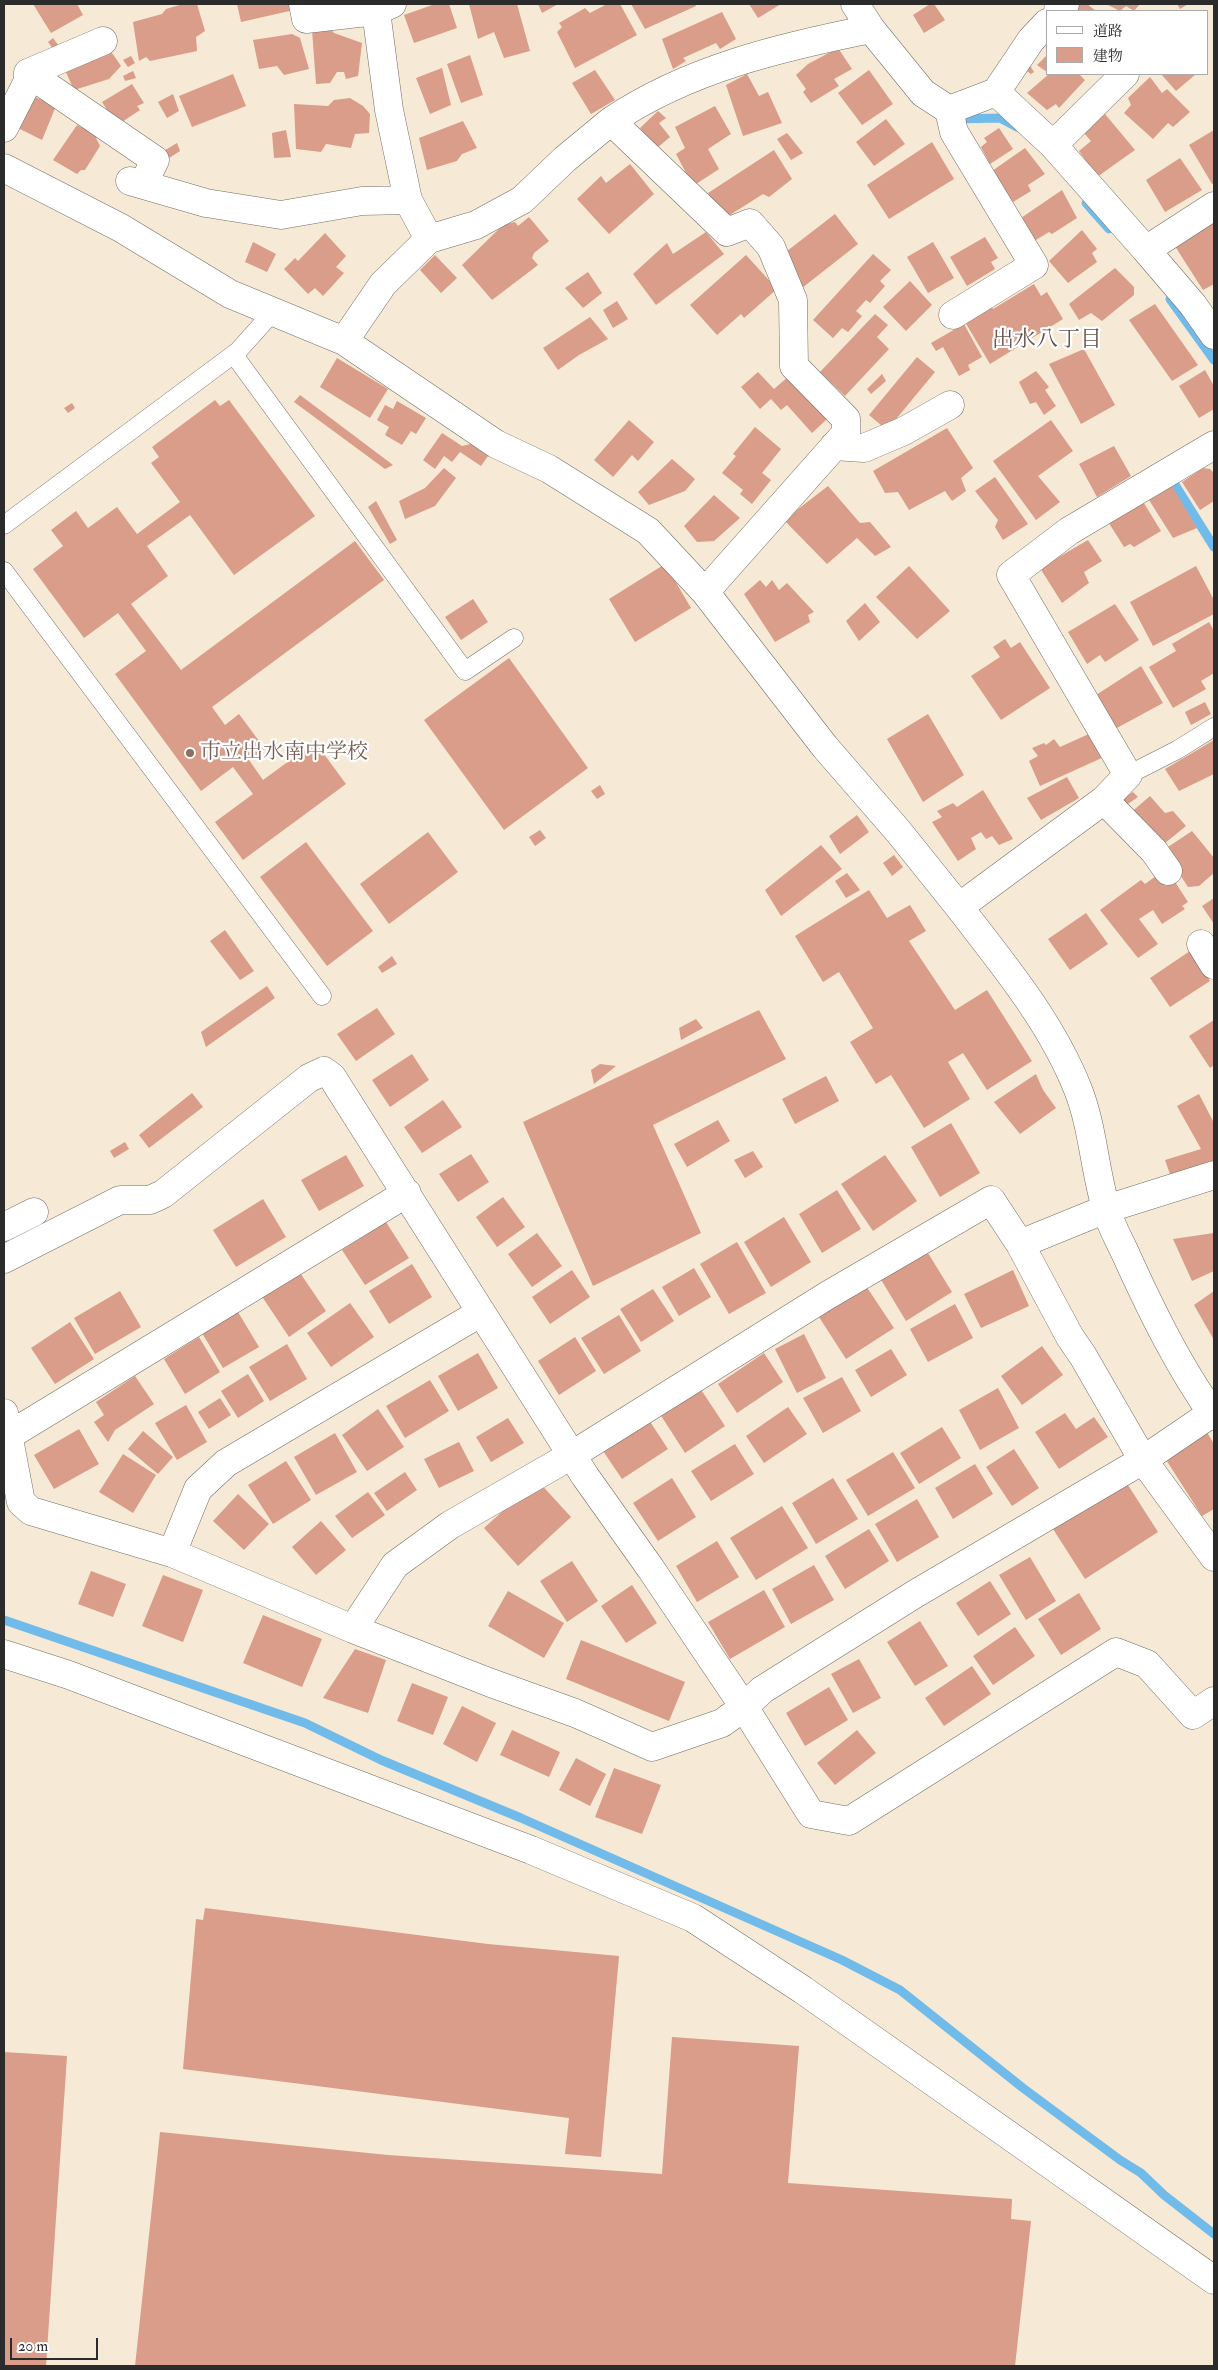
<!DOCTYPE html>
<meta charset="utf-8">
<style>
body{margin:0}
#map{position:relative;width:1218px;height:2370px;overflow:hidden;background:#f6e9d5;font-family:"IM FELL Double Pica","Noto Serif JP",serif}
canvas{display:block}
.frame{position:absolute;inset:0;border:5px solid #2b2b2b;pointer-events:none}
.legend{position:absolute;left:1046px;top:10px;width:162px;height:65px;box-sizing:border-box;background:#fff;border:1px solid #aaa;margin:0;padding:6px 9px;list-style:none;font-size:15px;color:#2b2b2b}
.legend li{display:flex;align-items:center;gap:10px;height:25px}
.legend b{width:25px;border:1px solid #aaa}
.scale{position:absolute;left:10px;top:2338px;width:88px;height:22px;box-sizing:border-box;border:2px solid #2b2b2b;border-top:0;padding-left:6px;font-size:15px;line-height:18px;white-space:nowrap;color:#2b2b2b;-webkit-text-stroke:4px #fff;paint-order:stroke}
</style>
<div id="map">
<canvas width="1218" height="2370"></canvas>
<div class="frame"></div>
<ul class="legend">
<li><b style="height:6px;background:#fff"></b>道路</li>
<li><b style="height:14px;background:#d99d89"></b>建物</li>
</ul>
<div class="scale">20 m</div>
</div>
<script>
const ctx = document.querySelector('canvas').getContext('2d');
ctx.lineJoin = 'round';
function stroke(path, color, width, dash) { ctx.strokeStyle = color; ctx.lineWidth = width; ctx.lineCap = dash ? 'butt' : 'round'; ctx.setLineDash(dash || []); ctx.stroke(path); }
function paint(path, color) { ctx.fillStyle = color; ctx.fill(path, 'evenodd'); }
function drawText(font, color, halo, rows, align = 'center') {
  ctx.font = font + ' "IM FELL Double Pica","Noto Serif JP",serif'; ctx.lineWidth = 4.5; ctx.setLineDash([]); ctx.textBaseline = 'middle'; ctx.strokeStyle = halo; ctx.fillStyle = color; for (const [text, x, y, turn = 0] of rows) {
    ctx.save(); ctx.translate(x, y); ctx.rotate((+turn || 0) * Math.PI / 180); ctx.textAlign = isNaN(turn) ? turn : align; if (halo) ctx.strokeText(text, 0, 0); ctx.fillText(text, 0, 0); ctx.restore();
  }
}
const stream = new Path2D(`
 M955,119l45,-1 17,9
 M1086,203l23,26
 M1170,299l44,61
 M1172,480l42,67
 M4,1620l301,103 76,37 140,58 321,142 58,30 123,98 97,72 21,13 23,22 50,39`);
const building = new Path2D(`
 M33,4h44l6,11 -32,18z
 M183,4h14l8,27 -9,6 1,14 -47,10 -4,-4 -7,4 -6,-39 29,-8 4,-5z
 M237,4h55l2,6 -53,12z
 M435,4h14l8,24 -43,15 -10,-28z
 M469,4h48l13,47 -26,7 -10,-26 -16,7z
 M538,4h20l-16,9z
 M607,4h13l17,31 -62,33 -18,-36 5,-5 -3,-4 26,-15 5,5z
 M631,4h64l1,2 -51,23z
 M749,4h32l-23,14z
 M930,4h4l11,16 -21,13 -11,-18z
 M1078,4h9l9,7h-25z
 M1106,4h34l-6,7 -8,-5 -6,5z
 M1177,4h11l-8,5z
 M722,12l14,27 -16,10 -4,-6 -33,15 3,3 -13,8 -11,-30z
 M329,27l5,6 28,10 -4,33 -12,3 -2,-7h-7l-7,11 -14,1 -4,-54z
 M292,34l8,4 9,31 -25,6 -7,-9 -18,3 -6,-29z
 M53,38l6,8 -6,3 -5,-7z
 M838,48l14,21 -18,10 5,7 -28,17 -8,-11 3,-3 -10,-14 12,-11z
 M112,53l9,13 -12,13 -35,11 -9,-20z
 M470,55l13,40 -22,8 -14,-39z
 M1047,55v17l-10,-7z
 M131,56l4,7 -7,4 -5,-7z
 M1029,64l5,8 -3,2 -6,-4z
 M442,68l9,37 -21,9 -14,-36z
 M595,70l20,30 -24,14 -19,-31z
 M869,70l24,34 -31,21 -24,-32z
 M133,71l3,7 -11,3 -2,-5z
 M233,74l13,32 -54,21 -13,-31z
 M747,74l12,22 9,-4 14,31 -39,13 -17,-51z
 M1049,74h30l6,6 -26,28 -3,-4 -9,6 -20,-17z
 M1161,74h35l-20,17z
 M1150,77l12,16 5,-4 23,23 -17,15 -5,-4 -15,16 -29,-26 7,-8 -3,-7z
 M132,84l12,19 -7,3 3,4 -21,14 -5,-3 -12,-19z
 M173,94l6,17 -12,7 -9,-16z
 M35,97l21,9 -14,34 -24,-12z
 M350,98l13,8 7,8 -1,19 -14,1 -4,14 -25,-4 -5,8 -25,-3 -2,-45 34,2 6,-6z
 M715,106l16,28 -23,15 11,20 -26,17 -17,-32 9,-6 -10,-21z
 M658,111l8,7 -7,5 11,14 -13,11 -17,-20z
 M1105,114l30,36 -38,27 -18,-26 12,-10 -7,-8z
 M886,119l19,25 -31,22 -18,-24z
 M463,121l14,27 -15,6 -5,7 -30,9 -8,-32z
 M77,125l22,11 -3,2 4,8 -15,24h-4l-4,4 -24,-14z
 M999,128l14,21 -23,15 -9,-17 6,-5 -3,-4z
 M286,130l5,27 -17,1 -2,-25z
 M1214,130v53l-2,1 -23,-39z
 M787,133l16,20 -12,7 -14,-21z
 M932,142l22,37 -65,40 -22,-34z
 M177,143l3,8 -14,9 -4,-8z
 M1025,148l20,26 -17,11 3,6 -18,11 -21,-31z
 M774,150l18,29 -23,18 -6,-3 -41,26 -14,-27z
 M1180,158l22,32 -37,22 -19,-32z
 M630,164l24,30 -45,40 -32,-35 24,-23 5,7z
 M1062,190l15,28 -25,16 -3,-2 -15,9 -13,-23z
 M835,214l23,30 -56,44 -24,-30z
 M529,217l20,24 -15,12 -2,5 6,7 -46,35 -30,-35 41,-40 12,-3 3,4z
 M1214,219v65l-11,6 -30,-47z
 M1082,230l15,19 -5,4 5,9 -29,21 -19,-22z
 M706,232l18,22 -68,51 -23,-31 34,-31 6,11z
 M325,233l21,23 -10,11 8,6 -21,23 -8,-8 -7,6 -24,-25 11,-11 3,3z
 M985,237l13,21 -7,4 4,7 -28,17 -17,-29z
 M253,242l23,12 -9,18 -22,-10z
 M933,242l21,36 -26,15 -21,-36z
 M873,254l18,16 -11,11 5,5 -15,17 -4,-3 -10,11 6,5 -14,16 -6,-4 -9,10 -20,-18z
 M435,255l22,23 -16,15 -21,-23z
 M746,255l31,34 -33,29 -3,-4 -24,21 -27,-30z
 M1115,268l19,19v8l-32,26 -11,-8 -12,7 -10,-16z
 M588,272l14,21 -19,15 -18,-20z
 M910,281l22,24 -26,26 -23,-24z
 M1034,284l7,12 6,-4 16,27 -73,45 -25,-42 26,-16 2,3z
 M617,301l11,18 -15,9 -10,-18z
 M1155,304l43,61 -26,16 -43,-61z
 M875,314l13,11 -11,12 12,12 -44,47 -25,-24z
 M590,317l18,22 -29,16 -21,15 -15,-22z
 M964,324l18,33 -14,8 2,5 -11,6 -16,-29 -7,4 -5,-8z
 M1084,349l31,56 -34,19 -32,-60z
 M917,357l18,15 -48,58 -18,-15z
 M337,358l51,31 -18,29 -50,-31z
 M1205,370l9,16v23l-15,9 -20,-32z
 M1036,371l13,16 -4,3 11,16 -12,9 -8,-13 -6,2 -11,-22z
 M758,372l16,17 15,-13 38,43 -15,14 -25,-28 -6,5 -10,-11 -11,10 -19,-22z
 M882,374l4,7 -15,13 -4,-5z
 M300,395l93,70 -8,4 -91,-67z
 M215,400l5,6 9,-6 86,116 -81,59 -44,-60 -43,31 21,30 -37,28 50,66 174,-129 29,39 -172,127 13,18 14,-11 26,35 -16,11 14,20 52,-38 31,42 -103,76 -28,-38 38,-28 -20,-27 -32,24 -86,-117 31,-23 -28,-38 -34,25 -51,-69 30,-23 -12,-16 25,-19 12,17 29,-21 20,27 43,-32 -29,-39 8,-6 -7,-10z
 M397,401l29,17 -10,16 -5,-3 -9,14 -17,-10 4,-8 -12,-7 8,-15 8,4z
 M72,403l3,5 -7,5 -4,-5z
 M629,420l25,22 -16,19 -6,-6 -19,22 -19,-17z
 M1051,420l22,31 -35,25 22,26 -24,18 -43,-59z
 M755,427l26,22 -19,24 9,7 -19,24 -12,-10 3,-4 -21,-17 14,-17 -3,-2z
 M947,428l26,40 -12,10 5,13 -14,10 -7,-10 -36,19 -11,-18 -13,1 -12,-22z
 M442,433l20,13 9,-2 17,12 -7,10 -21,-14 -8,10 -8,-6 -9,13 -12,-9z
 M1114,446l17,30 -34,21 -18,-33z
 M672,459l23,20 -10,12 -36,14 -11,-13z
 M444,468l12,10 -21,28 -30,13 -6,-18 26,-13z
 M1203,468l7,1 4,4v28l-14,9 -18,-28z
 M995,477l33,47 -25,16 -8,-13 3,-7 -23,-29z
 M828,486l32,37 10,-1 21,25 -16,9 -18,-18 -30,26 -43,-44z
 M1172,486l25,42 -24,10 -24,-38z
 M714,495l26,23 -26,23 -17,1 -13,-16z
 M1142,500l19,31 -27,16 -4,-3 -6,3 -17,-27z
 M376,501l21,39 -7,4 -22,-37z
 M1088,540l14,21 -18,11 5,11 -27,20 -22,-35z
 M665,564l26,44 -56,34 -26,-43z
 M909,566l41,45 -33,28 -41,-42z
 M1196,566l18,34v14l-61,32 -23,-44z
 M760,580l6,7 6,-7 7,10 8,-7 27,29 -6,3 2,7 -35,20 -31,-48z
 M473,599l15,23 -27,18 -16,-23z
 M865,603l15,19 -21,19 -13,-20z
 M1115,604l24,36 -34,22 -5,-7 -13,9 -19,-32z
 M1209,622l5,9v42l-13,8 5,8 -33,19 -24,-41 27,-16 -4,-7z
 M1005,639l6,9 9,-6 30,46 -49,32 -30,-44 29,-19 -7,-10z
 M509,658l79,110 -84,62 -80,-110z
 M1141,666l22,37 -48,26 -19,-34z
 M1205,702l6,12 -20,11 -6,-13z
 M928,714l36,61 -41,27 -36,-63z
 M1091,733l15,23 -66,30 -11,-25 9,-5 -6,-8 12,-5 2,2 8,-6 6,8z
 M1214,740v34l-35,17 -14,-22z
 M1067,777l12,21 -38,22 -14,-22z
 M600,785l5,9 -8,5 -6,-8z
 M983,790l30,49 -14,6 -7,-9 -6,3 -5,-7 -10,6 5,11 -18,12 -26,-39 10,-5 -5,-6 16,-8 4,4z
 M1133,792l5,5 -13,9 -4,-7z
 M1150,796l15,17 8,-2 13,15 -27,22 -31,-33z
 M857,815l12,17 -29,22 -11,-18z
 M540,830l6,8 -11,8 -6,-9z
 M1192,831l22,27v15l-15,13 -11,1 -18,-28 4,-4 -6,-8z
 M428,832l30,40 -69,52 -29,-40z
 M306,842l67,89 -46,35 -67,-89z
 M821,845l21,24 -61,47 -16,-26z
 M894,855l9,12 -11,9 -9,-13z
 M847,873l13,17 -14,8 -11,-17z
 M1156,876l10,10 9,-4 13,20 -6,4 3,3 -23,15 -9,-14 -14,9 19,25 -20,14 -38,-48 41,-30 4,4z
 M869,890l18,28 23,-13 16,26 -17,10 46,69 32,-20 45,71 -45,29 -24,-37 -15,9 22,37 -46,29 -33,-53 -15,9 -26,-42 23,-14 -34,-56 -16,10 -28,-46z
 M1214,898v26l-12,-18z
 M1086,913l22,31 -38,26 -22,-31z
 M225,930l29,41 -14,9 -30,-39z
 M1190,951l20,30 -40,26 -20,-29z
 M392,956l5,8 -15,9 -4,-6z
 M267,986l8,12 -69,49 -5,-15z
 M377,1008l18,26 -39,27 -19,-27z
 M759,1010l27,49 -133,66 48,108 -108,53 -70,-164z
 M696,1019l7,9 -22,12 -2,-12z
 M1214,1020v45l-4,3 -21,-32z
 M412,1054l17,26 -39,27 -18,-27z
 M600,1064l16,2 -22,18 -3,-14z
 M1036,1074l7,16 13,18 -36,26 -26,-32z
 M826,1076l13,25 -44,23 -13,-25z
 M192,1093l11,14 -54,41 -10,-13z
 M1199,1094l15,29v39l-43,15 -6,-17 36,-11 -24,-43z
 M443,1100l19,27 -40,26 -18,-26z
 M718,1120l12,21 -43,26 -13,-23z
 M951,1123l29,50 -40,24 -29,-50z
 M125,1142l4,7 -15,9 -4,-7z
 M753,1151l10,16 -18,11 -11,-18z
 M471,1154l18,28 -31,20 -19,-28z
 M346,1155l18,31 -45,25 -18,-31z
 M885,1155l32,46 -44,30 -32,-47z
 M837,1190l24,39 -39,24 -23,-39z
 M503,1197l22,30 -28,20 -21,-30z
 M263,1199l23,38 -50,30 -23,-37z
 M784,1217l27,45 -40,25 -27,-45z
 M386,1222l23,36 -44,27 -23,-35z
 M537,1233l25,33 -30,21 -24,-33z
 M1214,1233v38l-22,10 -19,-42z
 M737,1242l29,51 -37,21 -29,-50z
 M923,1245l29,47 -46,29 -29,-48z
 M412,1264l20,33 -43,27 -20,-33z
 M694,1268l17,29 -32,19 -17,-29z
 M298,1270l28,41 -37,26 -28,-42z
 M572,1270l18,27 -40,27 -18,-27z
 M1013,1270l16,36 -48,22 -17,-34z
 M866,1286l28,42 -48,31 -27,-42z
 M653,1289l21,32 -33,21 -21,-33z
 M120,1291l21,36 -46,27 -21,-36z
 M1214,1291v49l-20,-35z
 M350,1303l24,34 -43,30 -24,-34z
 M955,1304l18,34 -45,24 -18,-33z
 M238,1312l21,35 -36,21 -21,-35z
 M619,1315l22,36 -37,23 -23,-36z
 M70,1322l24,37 -39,25 -24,-36z
 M804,1334l22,44 -29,15 -22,-44z
 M199,1337l21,35 -35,22 -21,-35z
 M575,1337l21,34 -37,24 -21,-34z
 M287,1344l20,35 -37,22 -21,-34z
 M1042,1346l21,29 -41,30 -21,-29z
 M891,1349l16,26 -36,22 -16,-27z
 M478,1353l20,35 -40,23 -20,-35z
 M764,1353l19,29 -46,31 -19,-29z
 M248,1374l16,27 -26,17 -17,-27z
 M135,1376l19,28 -39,26 -7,12 -14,-20 10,-7 -8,-13z
 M842,1377l19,34 -38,22 -20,-35z
 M430,1380l19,31 -44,27 -19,-32z
 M700,1388l25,38 -40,27 -25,-39z
 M998,1388l21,40 -39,22 -21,-40z
 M220,1398l11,17 -22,14 -11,-17z
 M186,1405l21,37 -30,18 -22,-37z
 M788,1407l19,27 -43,29 -18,-27z
 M378,1409l26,38 -37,24 -25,-36z
 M1065,1413l11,16 18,-12 14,20 -49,32 -24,-37z
 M645,1414l23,35 -46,30 -23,-34z
 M508,1418l16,25 -33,19 -15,-25z
 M942,1427l19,31 -42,26 -19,-31z
 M79,1429l20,35 -45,25 -20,-34z
 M1205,1429l9,15v65l-12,7 -39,-61z
 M143,1431l30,26 -15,17 -30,-25z
 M335,1433l22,39 -41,23 -22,-38z
 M459,1442l15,29 -35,17 -15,-29z
 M735,1444l19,30 -43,27 -20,-30z
 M1014,1449l25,39 -27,18 -26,-39z
 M893,1452l22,36 -47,28 -22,-36z
 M123,1454l33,21 -23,38 -34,-21z
 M286,1461l25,39 -38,24 -25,-39z
 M975,1464l18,30 -40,25 -18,-31z
 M405,1472l12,18 -30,21 -13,-18z
 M672,1478l24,39 -38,24 -25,-38z
 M833,1478l25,41 -42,25 -24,-41z
 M537,1480l34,37 -53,49 -34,-38z
 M1126,1482l32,50 -73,47 -32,-50z
 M368,1492l17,23 -33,23 -17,-22z
 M238,1494l31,30 -25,26 -31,-29z
 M917,1499l22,38 -42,25 -22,-38z
 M782,1506l26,42 -52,32 -26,-42z
 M321,1521l25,29 -30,25 -24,-28z
 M869,1529l20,32 -44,28 -20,-33z
 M717,1541l22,36 -42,25 -21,-36z
 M1030,1557l26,44 -30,19 -27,-45z
 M572,1561l26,40 -31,21 -27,-41z
 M814,1565l20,35 -43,24 -19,-35z
 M91,1571l35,13 -13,33 -35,-13z
 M163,1575l40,15 -20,52 -41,-16z
 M990,1581l21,33 -33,22 -22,-33z
 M632,1585l25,38 -31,20 -25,-37z
 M764,1590l21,37 -55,32 -22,-37z
 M508,1591l56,32 -20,35 -56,-32z
 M1079,1593l22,36 -40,26 -23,-36z
 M263,1615l59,24 -20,48 -59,-24z
 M920,1621l28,45 -33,20 -28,-44z
 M1015,1627l20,29 -42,29 -20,-29z
 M581,1640l104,42 -16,39 -103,-42z
 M355,1649l31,11 -18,53 -45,-15z
 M859,1659l22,39 -28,15 -22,-39z
 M972,1666l19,28 -47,32 -19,-28z
 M412,1683l36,14 -15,38 -36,-14z
 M829,1687l19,33 -43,26 -19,-33z
 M462,1706l34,17 -19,39 -34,-18z
 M512,1730l48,22 -11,25 -49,-22z
 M857,1730l19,23 -41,32 -18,-22z
 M576,1758l30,16 -16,32 -31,-16z
 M614,1768l47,17 -19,49 -47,-17z
 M205,1908l283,36 131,12 -18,201 -36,-3 4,-36 -386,-49 13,-150 7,1z
 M672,2037l127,9 -11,137 224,16 -1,20 20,2 -16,145h-880l25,-234 228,23 274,19z
 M4,2052l63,4 -21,310h-42z`);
const lane = new Path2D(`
 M234,355l231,316 49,-33
 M4,525l234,-174 35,-39
 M4,571l318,425
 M1128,775l49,-25 37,-23`);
const street = new Path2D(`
 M303,4l3,15 70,-8 16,-7
 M855,4l16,25 52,64 26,17 47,-18 35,-52 16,-17
 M376,11l13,99 19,90 21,39
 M1058,11l7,-7
 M28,73l127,87 -12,25
 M28,73l75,-32
 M996,92l57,53 93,105 68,-44
 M949,110l5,22 80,133 -81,50
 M4,128l24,-47v-8
 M1053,145l72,-71
 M4,168l117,60 109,66 114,47 152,103 53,25 99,62 57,61 120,155 73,84 61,76
 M130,181l76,22 75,12 81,-14 46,-1
 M1146,250l47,55 21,30
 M344,341l39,-57 46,-45 47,-14 46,-25 43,-41 46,-38
 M1214,445l-145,86 -58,44 117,200 -24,25 -145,107c43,56 91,113 118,180 16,39 17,81 29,121 4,17 14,33 21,49 25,55 52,110 87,159
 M834,446l30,2 40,-17 46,-26
 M705,592l141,-159v-14l-52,-53 -1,-66 -22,-53 -21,-24 -23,9 -116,-111c77,-52 170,-74 260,-92
 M1104,800l50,51 14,20
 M1201,944l13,21
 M4,1227l30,-15
 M1020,1244l-29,-44 -163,95 -256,160 -122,70 -55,40 -42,64 138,54 84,30 77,34 70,-24 22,-16 67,107 38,7 267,-169 31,12 46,51 21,-14
 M4,1259l116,-59h30l13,-6 146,-116 15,-7 8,6 253,399 66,93 93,138 18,-17 153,-96 228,-134 -60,-104 -13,-19 -50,-93 86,-35 108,-34
 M4,1413l17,89 10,9 141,42 181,76
 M1212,1413l-69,47 71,97
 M8,1436l399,-243
 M172,1553l26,-64 28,-26 254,-150
 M4,1654l65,21 462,175 162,68 110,72 411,290`);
const markers = [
 [190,753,5,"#8d6e63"]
];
const educationNames = [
 ["市立出水南中学校",200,753]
];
const neighbourhoodNames = [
 ["出水八丁目",1047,341]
];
stroke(stream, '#70bbe9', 9);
paint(building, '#d99d89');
stroke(lane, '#726e66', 19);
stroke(street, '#726e66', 29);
stroke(lane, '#fff', 18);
stroke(street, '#fff', 28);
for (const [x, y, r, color] of markers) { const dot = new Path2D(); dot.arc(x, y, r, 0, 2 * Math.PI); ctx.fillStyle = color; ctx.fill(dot); stroke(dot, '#fff', 2); }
drawText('21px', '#785e54', '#fff', educationNames, 'left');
drawText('22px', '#68534c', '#fff', neighbourhoodNames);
</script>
